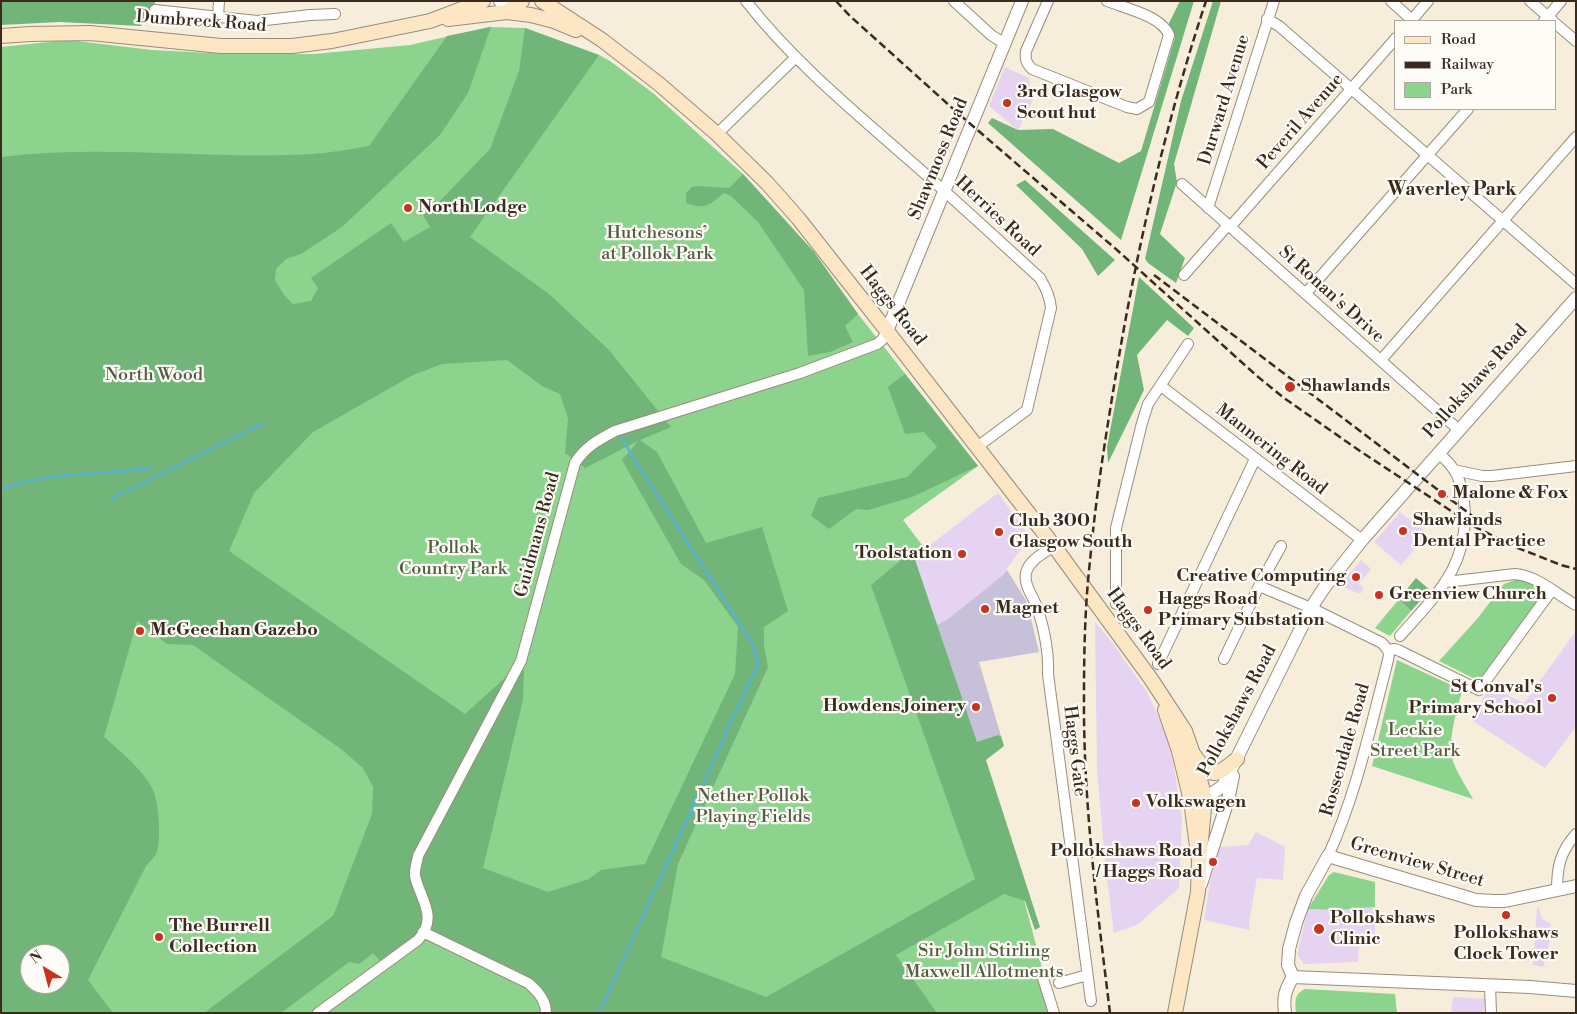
<!DOCTYPE html>
<meta charset="utf-8">
<style>
body{margin:0}
#map{position:relative;width:1577px;height:1014px;overflow:hidden;background:#f7eddb;font-family:"Libre Bodoni",serif}
canvas{display:block}
.frame{position:absolute;inset:0;border:2px solid #3b2a1e;pointer-events:none}
.legend{position:absolute;left:1394px;top:20px;width:162px;height:90px;box-sizing:border-box;background:#fdfcf7;border:1px solid #afa8a0;margin:0;padding:6px 9px;list-style:none;font-size:15px;color:#3b2a1e}
.legend li{display:flex;align-items:center;gap:10px;height:25px}
.legend b{width:25px;border:1px solid #afa8a0}
.north{position:absolute;left:20px;top:944px;width:50px;height:50px;box-sizing:border-box;background:#fdfcf7;border:1px solid #afa8a0;border-radius:50%;rotate:323deg;font-size:14px;font-weight:700;line-height:20px;text-align:center;color:#3b2a1e}
.north::after{content:'';display:block;margin:auto;width:18px;height:22px;background:#c8321e;clip-path:polygon(50% 0,100% 100%,50% 72%,0 100%)}
</style>
<div id="map">
<canvas width="1577" height="1014"></canvas>
<div class="frame"></div>
<ul class="legend">
<li><b style="height:6px;background:#fce6c4"></b>Road</li>
<li><b style="height:6px;background:#3b2a1e"></b>Railway</li>
<li><b style="height:14px;background:#8cd38e"></b>Park</li>
</ul>
<div class="north">N</div>
</div>
<script>
const ctx = document.querySelector('canvas').getContext('2d');
ctx.lineJoin = 'round';
function paint(path, color) { ctx.fillStyle = color; ctx.fill(path, 'evenodd'); }
function stroke(path, color, width, dash) { ctx.strokeStyle = color; ctx.lineWidth = width; ctx.lineCap = dash ? 'butt' : 'round'; ctx.setLineDash(dash || []); ctx.stroke(path); }
function drawText(font, color, halo, rows, align = 'center') {
  ctx.font = font + ' "Libre Bodoni",serif'; ctx.lineWidth = 4.5; ctx.setLineDash([]); ctx.textBaseline = 'middle'; ctx.strokeStyle = halo; ctx.fillStyle = color; for (const [text, x, y, turn = 0] of rows) {
    ctx.save(); ctx.translate(x, y); ctx.rotate((+turn || 0) * Math.PI / 180); ctx.textAlign = isNaN(turn) ? turn : align; if (halo) ctx.strokeText(text, 0, 0); ctx.fillText(text, 0, 0); ctx.restore();
  }
}
const built = new Path2D(`
 M1005,67l24,11 4,22 -15,30 -29,-24z
 M998,493l34,46 -14,14 -15,22 -55,44 -11,6 -24,-73 9,-7 4,3z
 M1400,512l28,22 -27,31 -27,-23z
 M1361,560l10,9 -12,15 5,4 -4,6 -19,-8v-3z
 M1095,622l16,19 36,51 18,39 8,30 9,58 -3,69 -42,37 -23,8 -8,-61 -9,-103z
 M1576,631v96l-31,41 -72,-47 16,-35 35,17z
 M1256,832l29,15 -2,33 -26,-2 -8,44 1,8 -46,-10 6,-38 10,-35 28,-2z
 M1375,907v27l-15,-1 -2,29 -54,2 -7,-10 11,-45 29,1z
 M1537,908h2l3,11 9,5 -3,27 -2,1 -2,12 1,3 -12,-2z
 M1453,997l33,2 -3,14h-32z`);
const industrial = new Path2D(`
 M1007,570l20,32 12,50 -60,10 22,74 -3,-1 -21,8 -40,-118 11,-6 55,-44z`);
const green = new Path2D(`
 M489,27l36,1 74,27 11,6 43,32 90,81 71,78 44,62 120,152 -75,54 19,25 -9,8 96,290 40,151 6,19h-1054v-966l67,-7 84,10 78,4h84l96,-9zM30,954h30v30h-30z
 M1518,579l11,3 16,10 -64,90 -42,-21 38,-42 27,-35z
 M1399,599l12,12 -21,25 -15,-8z
 M1397,660l65,30c-5,23 -16,51 -8,74 5,12 13,24 19,35l-101,-33z
 M1334,872l41,10v25l-38,3 -29,-1 21,-34z
 M1305,989l90,5 2,19h-101c-1,-11 -2,-19 9,-24z`);
const forest = new Path2D(`
 M1,1h155l-15,25 -82,-4 -58,3z
 M1180,1h14l-73,239 -133,-117 4,-5 26,12 35,-1 66,34 22,-12 34,-114 -7,-12z
 M1213,1h8l-47,163 3,18 -17,52 25,24 -9,25 -28,-20 -3,-4 36,-158z
 M491,27l-23,66 -28,42 -98,92 -41,27 -15,5 -10,10 -1,11 9,15 9,9 18,-3 7,-13 -7,-10 80,-55 13,19 26,-15 -7,-12 14,-11 53,-55 29,-78 6,-43 74,27 -129,182 79,57 60,56 62,77 -31,13 17,12 49,91 56,-16 26,84 -24,16v19l4,21 -90,197 -17,93 105,40 209,-118 -104,-294 41,-34 65,191 21,-7 3,1 3,10 -18,14 54,167 -5,3 -10,-29 -21,-7 -108,61 41,58h-388l-13,-29 -14,-11 -93,-44 -11,6 -35,29 -10,-11 -14,11 -10,-2 -68,51h-77l129,-97 39,-102 1,-27 -10,-19 -22,-19 -148,-104 -26,-1 -30,-23 -33,116c16,14 38,32 48,51 7,13 10,53 4,66 -2,4 -7,8 -10,12l-58,114 25,33h-112v-856c103,-13 208,3 311,-3 19,-1 38,-5 57,-8l78,-110zM507,360l35,26 18,8 8,25 -3,34 20,15 53,-27 -16,19 59,104 23,16 34,47 -3,47 -90,190 -44,6 -12,9 -41,13 -65,-24 40,-168 1,-29 -8,-3 -51,46 -236,-163 25,-58 59,-61 100,-57 29,-11zM30,954h30v30h-30z
 M743,174l71,78 44,62 -13,12 8,16 -23,10 -22,4 -4,-66 -46,-68 -27,-26 -7,-3c-15,12 -18,17 -38,10v-10l6,-6 7,-1 30,2z
 M1025,180l90,80 -17,16 -16,-27 -66,-64z
 M1139,277l55,51 -6,8 -21,-16 -30,35 7,35 -36,73 -1,-16z
 M905,374l73,92 -66,31 -44,13 -12,-1 -27,20 -18,-13 7,-18 89,-21 30,-30 -13,-15 -19,2 -17,-47z
 M1416,578l14,12 -19,21 -12,-12z`);
const stream = new Path2D(`
 M1,489c48,-18 102,-14 152,-21
 M112,498l152,-75
 M599,1013l159,-350 -6,-20 -118,-184 -12,-21`);
const minor = new Path2D(`
 M746,1c47,60 104,107 161,157 45,39 89,80 133,120 6,10 10,19 11,30l-24,102 -50,37
 M954,1l37,34 14,9
 M1048,1l-22,50c-1,8 0,12 6,18l95,38 10,2 12,-7 20,-67c-7,-19 -44,-27 -62,-34
 M1391,1l21,19
 M1530,1l23,20
 M155,10l102,11 53,-6 25,-1
 M218,17l1,-16
 M1267,19l12,7 297,258
 M1411,21l17,-20
 M1544,21l17,-20
 M1556,24l20,17
 M717,134l78,-76
 M1182,184l277,246
 M1208,208l66,-207
 M1230,227l166,-189
 M1184,275l44,-50
 M1306,293l162,-184
 M1381,360l195,-223
 M1161,386l201,154
 M1454,470l28,6h10l84,-10
 M1054,546c-10,7 -25,14 -28,27 -3,13 10,27 13,40 6,20 10,40 9,61l43,327
 M1446,582l69,-8c23,2 41,20 61,31
 M1259,586l52,22 71,35 6,7 7,-1 5,2 79,39 73,-100
 M1116,604v-76l26,-105 6,-19 40,-60
 M1400,636c37,-42 71,-72 64,-134 -3,-22 -8,-35 -26,-49
 M1224,659l35,-73 22,-40
 M1158,664l97,-205
 M1328,856c28,-61 42,-127 59,-192l2,-9 -1,-5
 M1557,890c0,-23 3,-38 19,-56
 M423,932l105,51c10,8 18,17 18,30
 M1042,975l12,38
 M1059,983l28,-8
 M1490,985l1,28
 M318,1013l100,-73c21,-23 2,-41 -3,-64 -1,-6 2,-13 3,-20l103,-195 54,-198c10,-16 23,-23 40,-32l185,-58 77,-29 5,-4 5,-9`);
const tertiary = new Path2D(`
 M500,1l7,11
 M887,331l135,-330
 M1196,800l9,-2 18,-12 88,-178 13,-20 38,-48 214,-242
 M1201,884l27,-84 5,-24
 M1293,977l-5,-12 1,-16 7,-26 10,-27 22,-40 148,44 18,1h11l71,-15
 M1293,977l237,10 46,4
 M1285,1013c-2,-16 0,-23 8,-36`);
const secondary = new Path2D(`
 M542,1l60,39 57,44 58,50 50,49 31,35 89,113 167,215 97,133 34,52 7,20 13,47 -6,63
 M507,12l15,-11
 M448,19l59,-7 24,3 23,6 22,9
 M1,36l29,-2 60,-1 131,13h71l40,-5 98,-20 53,-20
 M1165,710l14,41 12,50 8,60 -1,31 -23,121
 M1195,756c17,25 22,19 42,3`);
const rail = new Path2D(`
 M836,1l14,15 110,99 157,135 140,126 27,22 76,53 117,77 41,20 43,17 15,4
 M1154,275l321,243
 M1110,1013c-13,-107 -27,-211 -26,-319 0,-44 1,-89 6,-133 6,-67 17,-133 28,-199 21,-123 49,-243 88,-361`);
const markers = [
 [1007,103,5,"#c8321e"],
 [408,208,5,"#c8321e"],
 [1290,387,6,"#c8321e"],
 [1442,494,5,"#c8321e"],
 [1403,531,5,"#c8321e"],
 [999,532,5,"#c8321e"],
 [962,554,5,"#c8321e"],
 [1356,577,5,"#c8321e"],
 [1379,595,5,"#c8321e"],
 [985,609,5,"#c8321e"],
 [1148,610,5,"#c8321e"],
 [140,631,5,"#c8321e"],
 [1552,698,5,"#c8321e"],
 [976,707,5,"#c8321e"],
 [1136,803,5,"#c8321e"],
 [1213,862,5,"#c8321e"],
 [1506,915,5,"#c8321e"],
 [1319,929,6,"#c8321e"],
 [159,937,5,"#c8321e"]
];
const streetNames = [
 ["Dumbreck Road",201,22,4],
 ["Durward Avenue",1225,100,-73],
 ["Peveril Avenue",1301,122,-49],
 ["Shawmoss Road",939,159,-68],
 ["Herries Road",997,217,43],
 ["St Ronan's Drive",1331,295,42],
 ["Haggs Road",892,306,52],
 ["Pollokshaws Road",1476,382,-48],
 ["Mannering Road",1271,450,38],
 ["Guidmans Road",538,535,-75],
 ["Haggs Road",1138,629,54],
 ["Pollokshaws Road",1238,711,-62],
 ["Rossendale Road",1346,750,-74],
 ["Haggs Gate",1074,751,83],
 ["Greenview Street",1417,863,16]
];
const poiNames = [
 ["3rd Glasgow",1017,93],
 ["Scout hut",1017,114],
 ["North Lodge",418,208],
 ["Shawlands",1301,387],
 ["Malone & Fox",1452,494],
 ["Shawlands",1413,521],
 ["Dental Practice",1413,542],
 ["Club 300",1009,522],
 ["Glasgow South",1009,543],
 ["Toolstation",952,554,"right"],
 ["Creative Computing",1346,577,"right"],
 ["Greenview Church",1389,595],
 ["Haggs Road",1158,600],
 ["Primary Substation",1158,621],
 ["Magnet",995,609],
 ["McGeechan Gazebo",150,631],
 ["St Conval's",1542,688,"right"],
 ["Primary School",1542,709,"right"],
 ["Howdens Joinery",966,707,"right"],
 ["Volkswagen",1146,803],
 ["Pollokshaws Road",1203,852,"right"],
 ["/ Haggs Road",1203,873,"right"],
 ["Pollokshaws",1330,919],
 ["Clinic",1330,940],
 ["The Burrell",169,927],
 ["Collection",169,948],
 ["Pollokshaws",1506,934,"center"],
 ["Clock Tower",1506,955,"center"]
];
const parkNames = [
 ["Hutchesons’",657,234],
 ["at Pollok Park",657,255],
 ["North Wood",154,376],
 ["Pollok",453,549],
 ["Country Park",453,570],
 ["Leckie",1415,731],
 ["Street Park",1415,752],
 ["Nether Pollok",753,797],
 ["Playing Fields",753,818],
 ["Sir John Stirling",984,952],
 ["Maxwell Allotments",984,973]
];
const neighbourhoodNames = [
 ["Waverley Park",1452,190]
];
paint(built, '#e5d3f1');
paint(industrial, '#c7c0d9');
paint(green, '#8cd38e');
paint(forest, '#71b579');
stroke(stream, '#58b3d6', 2.5);
stroke(minor, '#998c7c', 12);
stroke(tertiary, '#998c7c', 14);
stroke(secondary, '#998c7c', 16);
stroke(minor, '#fff', 10);
stroke(tertiary, '#fff', 12);
stroke(secondary, '#fce6c4', 14);
stroke(rail, '#3b2a1e', 2.5, [8, 4]);
for (const [x, y, r, color] of markers) { const dot = new Path2D(); dot.arc(x, y, r, 0, 2 * Math.PI); ctx.fillStyle = color; ctx.fill(dot); stroke(dot, '#fdfcf7', 2); }
drawText('18px', '#3b2a1e', '#fdfcf7', streetNames);
drawText('bold 18px', '#3b2a1e', '#fdfcf7', poiNames, 'left');
drawText('18px', '#535d40', '#fdfcf7', parkNames);
drawText('bold 19px', '#3b2a1e', '#fdfcf7', neighbourhoodNames);
</script>
